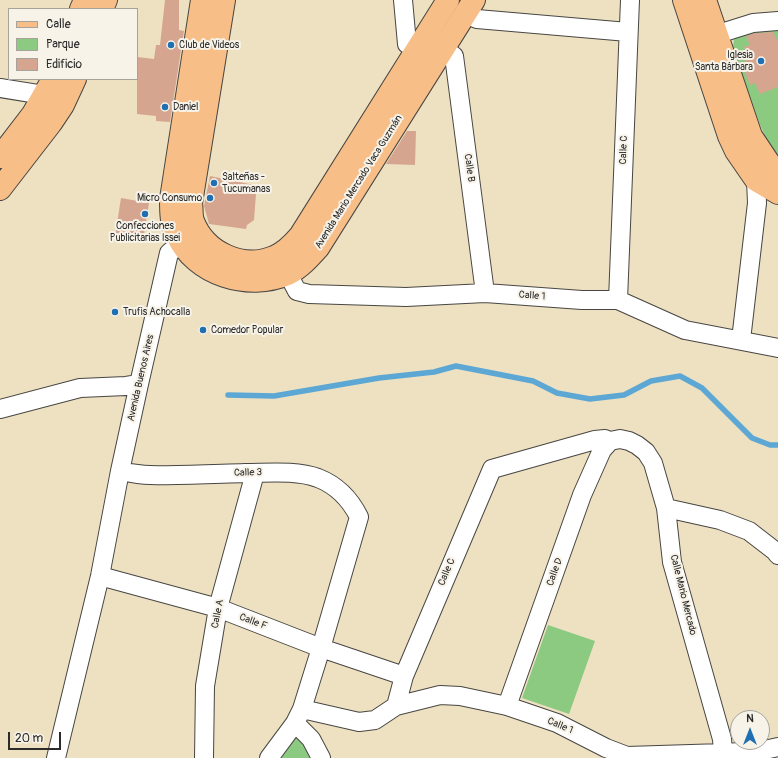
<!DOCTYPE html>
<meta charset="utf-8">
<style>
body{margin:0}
#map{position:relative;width:778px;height:758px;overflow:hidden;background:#ede1c2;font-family:Pangolin,sans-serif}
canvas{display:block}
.legend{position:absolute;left:8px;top:8px;width:130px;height:72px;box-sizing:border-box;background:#f7f3e8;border:1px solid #a5a39c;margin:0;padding:5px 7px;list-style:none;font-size:12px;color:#2b2b2b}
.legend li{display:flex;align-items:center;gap:8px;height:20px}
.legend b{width:20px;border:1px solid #a5a39c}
.north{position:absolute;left:730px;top:710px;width:40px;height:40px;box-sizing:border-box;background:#f7f3e8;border:1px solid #a5a39c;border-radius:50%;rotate:0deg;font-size:11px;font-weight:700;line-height:16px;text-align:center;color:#2b2b2b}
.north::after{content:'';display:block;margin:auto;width:14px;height:18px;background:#1f6fb2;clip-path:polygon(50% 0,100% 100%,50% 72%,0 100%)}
.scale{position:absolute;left:8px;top:732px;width:53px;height:18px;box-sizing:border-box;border:2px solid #2b2b2b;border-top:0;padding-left:5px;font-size:12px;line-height:14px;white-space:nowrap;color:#2b2b2b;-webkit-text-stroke:3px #f7f3e8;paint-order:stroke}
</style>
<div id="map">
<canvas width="778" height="758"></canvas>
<ul class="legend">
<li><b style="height:5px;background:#f7be88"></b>Calle</li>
<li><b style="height:11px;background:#8cca81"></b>Parque</li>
<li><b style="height:11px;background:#d6a58f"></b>Edificio</li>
</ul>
<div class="north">N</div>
<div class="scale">20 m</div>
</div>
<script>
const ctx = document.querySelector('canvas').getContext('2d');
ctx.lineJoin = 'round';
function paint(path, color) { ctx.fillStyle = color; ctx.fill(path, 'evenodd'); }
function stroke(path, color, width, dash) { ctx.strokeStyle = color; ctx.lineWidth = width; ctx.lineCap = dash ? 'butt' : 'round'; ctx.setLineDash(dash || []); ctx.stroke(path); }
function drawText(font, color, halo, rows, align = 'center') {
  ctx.font = font + ' Pangolin,sans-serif'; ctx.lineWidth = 4; ctx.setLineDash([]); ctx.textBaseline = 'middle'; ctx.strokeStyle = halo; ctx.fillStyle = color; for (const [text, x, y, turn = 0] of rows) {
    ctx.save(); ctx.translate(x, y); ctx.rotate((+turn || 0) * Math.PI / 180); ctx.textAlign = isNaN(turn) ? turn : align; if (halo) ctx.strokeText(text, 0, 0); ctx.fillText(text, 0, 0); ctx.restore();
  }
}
const green = new Path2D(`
 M778,29v126l-5,-2 -13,-28 -27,-77 1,-11 8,-4z
 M548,625l47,16 -26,73 -47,-16z
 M296,737l8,5 6,16h-32z`);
const stream = new Path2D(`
 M228,395l46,1 105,-18 55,-6 22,-6 77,15 24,12 33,6 34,-4 27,-14 29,-5 22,12 50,50 18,7h8`);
const building = new Path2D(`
 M165,0h14v30l5,1 -14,91 -14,-1v-5l-19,-2v-57l17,2 2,-14h4z
 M773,32l5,10v45l-18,7 -5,-11 -5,2 -9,-22 8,-4 -5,-12 6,-2 -4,-9 9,-3z
 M407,131h9l-1,34 -29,-1z
 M210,176l44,9 2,9 -2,26 -7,5 -1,4 -37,-5 -5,-18z
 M121,198l28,5 -6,38 -28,-5z`);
const minor = new Path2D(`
 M403,0l4,44 11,5
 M465,14l12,5 151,13
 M718,34l35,-11 25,-2
 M443,48l11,8 31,237
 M0,88l44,7
 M288,274l9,17 12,3 97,3 79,-4 97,7h36l67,30 93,18
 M618,300l12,-300
 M741,340l16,-137 -1,-23
 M0,409l80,-21 46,-2 13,-2
 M120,471c10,2 20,4 30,4 32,1 64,-1 95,-2 23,0 51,-3 73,5 18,7 32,21 41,39l-38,131 -19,61 -7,14 -26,35
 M666,508l54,12 29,11 26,20 3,4
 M100,576l118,32 103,40 83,28
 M396,706l44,-11 20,1 47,10 50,17 49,25 21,8 96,-3 37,-2 18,-4
 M507,706l75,-211 20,-45 8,-9 10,-2 9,2 8,4 9,7 7,11 13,45 6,54 50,177 1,14
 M302,709l57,13 16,-2 21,-14 8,-30 88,-207 103,-29 10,-1 5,2
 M295,723l16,16 10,19
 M56,758l44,-182 20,-105 19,-87 30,-131 12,-10
 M204,758l1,-72 13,-78 37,-135`);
const major = new Path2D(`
 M202,0l-31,199c0,12 0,26 6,36 18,40 71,56 111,39 12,-6 21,-16 30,-26l156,-248
 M224,0l-33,203c1,5 0,13 2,18 12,32 50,49 81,36 11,-4 19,-13 26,-21l148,-236
 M684,0l45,136 7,15 20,29 22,13
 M705,0l46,136 18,27 9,9
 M81,9l4,-9
 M102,9l4,-9
 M0,157l33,-43 20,-35
 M0,189l51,-66 12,-18 12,-26`);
const markers = [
 [171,45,4,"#1f6fb2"],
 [761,61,4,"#1f6fb2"],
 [165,107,4,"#1f6fb2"],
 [214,183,4,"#1f6fb2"],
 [210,198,4,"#1f6fb2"],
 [145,214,4,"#1f6fb2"],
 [115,312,4,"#1f6fb2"],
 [203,330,4,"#1f6fb2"]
];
const poiNames = [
 ["Club de Videos",179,45],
 ["Iglesia",753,55,"right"],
 ["Santa Bárbara",753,67,"right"],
 ["Daniel",173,107],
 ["Salteñas -",222,177],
 ["Tucumanas",222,189],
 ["Micro Consumo",202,198,"right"],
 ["Confecciones",145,226,"center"],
 ["Publicitarias Issei",145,238,"center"],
 ["Trufis Achocalla",123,312],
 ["Comedor Popular",211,330]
];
const streetNames = [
 ["Calle C",624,150,-88],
 ["Calle B",469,168,82],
 ["Avenida Mario Mercado Vaca Guzmán",359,182,-58],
 ["Calle 1",532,296,4],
 ["Avenida Buenos Aires",141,378,-77],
 ["Calle 3",248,473,-1],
 ["Calle C",447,572,-67],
 ["Calle D",555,572,-70],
 ["Calle Mario Mercado",683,595,76],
 ["Calle A",218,614,-79],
 ["Calle F",253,622,21],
 ["Calle 1",560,726,23]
];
paint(green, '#8cca81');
stroke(stream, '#5ca7d4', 5.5);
paint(building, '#d6a58f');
stroke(minor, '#484642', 20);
stroke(major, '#484642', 24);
stroke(minor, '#fff', 18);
stroke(major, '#f7be88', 22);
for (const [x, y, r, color] of markers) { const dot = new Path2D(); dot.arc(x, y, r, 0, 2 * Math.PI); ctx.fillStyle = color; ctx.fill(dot); stroke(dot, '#f7f3e8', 1.5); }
drawText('10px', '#2b2b2b', '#f7f3e8', poiNames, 'left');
drawText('10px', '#2b2b2b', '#f7f3e8', streetNames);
</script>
